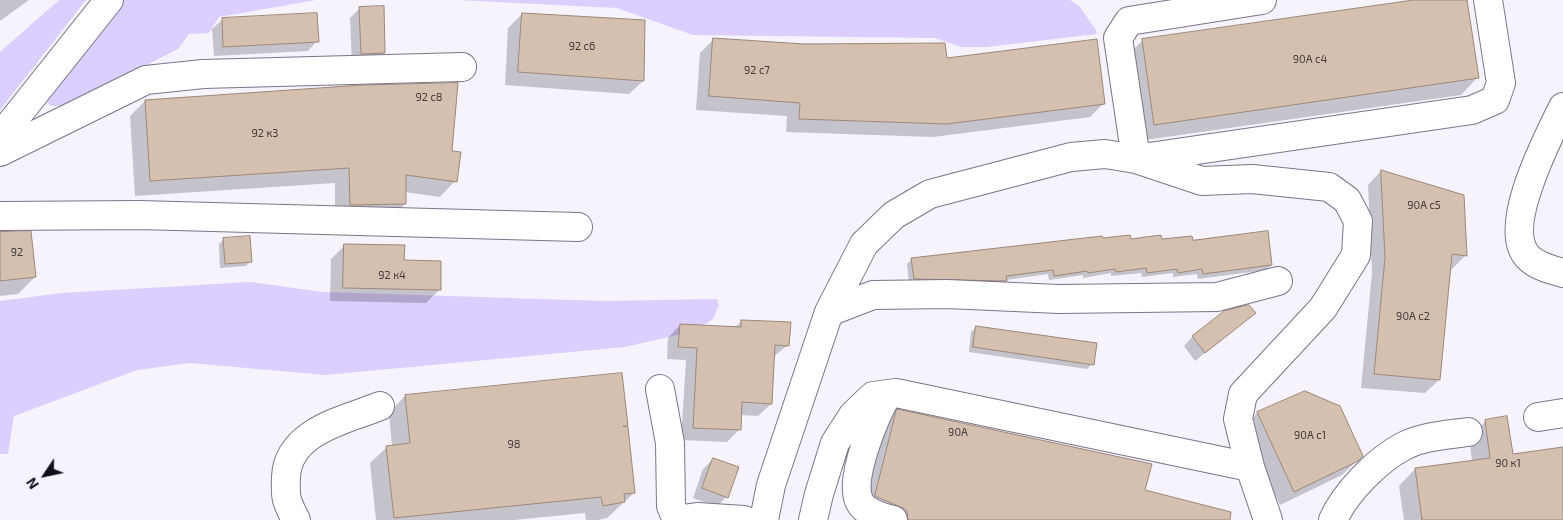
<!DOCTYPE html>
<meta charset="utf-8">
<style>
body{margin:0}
#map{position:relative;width:1563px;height:520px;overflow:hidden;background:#f6f3fd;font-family:"Exo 2",sans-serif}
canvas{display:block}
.north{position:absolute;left:20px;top:450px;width:50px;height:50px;-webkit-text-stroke:4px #f6f3fd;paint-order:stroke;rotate:236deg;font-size:14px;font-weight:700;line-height:20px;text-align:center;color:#110e16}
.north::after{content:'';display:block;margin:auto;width:18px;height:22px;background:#110e16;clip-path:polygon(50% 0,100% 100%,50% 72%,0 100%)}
</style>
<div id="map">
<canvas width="1563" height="520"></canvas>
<div class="north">N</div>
</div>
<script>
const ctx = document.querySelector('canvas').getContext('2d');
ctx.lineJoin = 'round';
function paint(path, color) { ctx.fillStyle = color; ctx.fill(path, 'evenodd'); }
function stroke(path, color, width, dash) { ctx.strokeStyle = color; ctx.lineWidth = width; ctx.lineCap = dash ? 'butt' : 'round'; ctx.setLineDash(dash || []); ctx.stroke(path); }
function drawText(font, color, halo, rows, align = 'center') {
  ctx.font = font + ' "Exo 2",sans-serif'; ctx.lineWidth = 5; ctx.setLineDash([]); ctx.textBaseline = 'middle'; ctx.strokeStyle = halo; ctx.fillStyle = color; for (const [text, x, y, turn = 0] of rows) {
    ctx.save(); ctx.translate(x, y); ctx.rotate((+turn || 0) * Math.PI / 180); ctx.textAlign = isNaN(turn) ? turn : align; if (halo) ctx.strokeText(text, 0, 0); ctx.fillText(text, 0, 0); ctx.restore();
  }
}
const green = new Path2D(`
 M59,0h27l-86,110v-58z
 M122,0h194l-97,17 -10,16 -20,1 -11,15 -113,57h-14l-6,-6 52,-75z
 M457,0h613l9,6 17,24 1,4 -110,13h-26l-26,-9 -242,-3 -76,-27z
 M250,282l73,10 281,9 113,-2 2,6 -6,14 -18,12 -70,16 -300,28 -135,-12 -53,7 -123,46 -6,38h-8v-153l62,-8z`);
const shadow = new Path2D(`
 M0,0h29l-29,21z
 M1423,0h43l11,78 -16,17 -323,46 -12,-84 17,-17z
 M359,9l25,44 -10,10h-22l-2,-45z
 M522,14l121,67 -14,13 -124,-9 3,-57z
 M222,20l95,21 -9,10 -94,5 -2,-27z
 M714,39l231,20 159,44 -14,14 -157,20 -147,-5 1,-16 -91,-6 4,-57z
 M145,101l306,51 4,29 -15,16 -36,-5 1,12 -16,15 -54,1v-37l-200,13 -5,-80z
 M1381,171l85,84 -14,14h-3l-10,111 -14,13 -64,-5 11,-115 -4,-88z
 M0,233l35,44 -17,17 -18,2z
 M224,239l27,22 -5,5 -26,2 -1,-24z
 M1102,239l90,3 79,23 -5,5 -68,9 -1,-5 -24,3v-4l-31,4 -1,-4 -30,3v-3l-28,5v-3l-34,5 -1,-6 -42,6 -5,5 -92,-2 -2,-19 5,-5z
 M344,246l59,15 37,28 -14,14 -96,-2 1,-42z
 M1254,313l-59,48 -11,-15 9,-10z
 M742,321l46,24 -15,12 -2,47 -13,12 -18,-1 -1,15 -12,12 -46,-2 5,-80 -19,-1 1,-21 12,-13 54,3z
 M976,327l116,37 -5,5 -118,-17 2,-20z
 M1305,392l57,64 -20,19 -62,30 -36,-78 13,-14z
 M405,396l221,29 -2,3 10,65 -27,25 -9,2h-12l-1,-7 -71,7h-138l-6,-57 17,-16 5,-1 -3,-33z
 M898,411l246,80 50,29h-317l-18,-7 22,-86z
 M1486,421l26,35 51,-8v72h-159l-5,-34 16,-17 57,-8 -3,-24z
 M713,459l13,38 -9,10 -24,-9 10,-29z`);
const building = new Path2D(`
 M1414,0h53l12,78 -325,47 -12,-86z
 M384,6l1,47 -24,1 -2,-47z
 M317,13l2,29 -96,5 -1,-29z
 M522,13l123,7 -1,61 -126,-9z
 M713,38l91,6 141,-1 2,15 150,-19 8,65 -158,20 -148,-5 1,-16 -91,-7z
 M458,83l-6,68 9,1 -4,30 -51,-7v29l-56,1 -1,-37 -199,13 -5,-81 217,-15z
 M1381,170l83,25 3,61 -15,-2 -12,126 -66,-6 11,-116z
 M31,231l5,46 -36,4v-49z
 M1268,231l4,34 -69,9 -1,-5 -24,4 -1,-4 -30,4 -1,-5 -30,4 -1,-3 -27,4 -1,-2 -33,5 -1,-6 -47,6 1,5 -93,-2 -3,-21 191,-22 1,2 27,-3 1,4 30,-4 1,4 30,-3 1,4z
 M250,236l2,26 -27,2 -2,-26z
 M344,244l61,1 -1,15 37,1v29l-98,-2z
 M1249,305l7,8 -51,40 -13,-17 32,-25z
 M741,320l50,2 -2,24 -14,-1 -3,59 -30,-2 -1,28 -48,-2 4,-80 -19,-1 2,-23 61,3z
 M976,326l121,17 -3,22 -121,-18z
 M622,373l6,53h-5l5,1 7,66 -11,1 1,8 -22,4 -2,-9 -207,21 -8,-72 24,-3 -5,-48z
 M1305,391l35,15 23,50 -5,5 -64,31 -37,-80z
 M897,409l255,55 -7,26 86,22 -1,8h-322l-1,-9 -4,-3 -28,-12z
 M1507,416l6,38 50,-7v73h-141l-7,-52 75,-10 -5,-38z
 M713,458l26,9 -11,31 -26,-10z`);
const minor = new Path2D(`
 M1563,107c-15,31 -63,121 -35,150 8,9 24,13 35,16
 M0,137l109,-137
 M0,152l146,-72 57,-6 259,-7
 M1142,158l330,-48 23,-10 6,-17 -13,-83
 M1136,159l-18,-121 11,-17 133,-21
 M0,216l139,-1 439,12
 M829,312l44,-17 74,-1 112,5 158,-2 61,-16
 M660,389l10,54 1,63 6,14
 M888,394c-13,21 -37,80 -30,104 4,14 22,19 35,22
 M1538,417l25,-4
 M296,520c-10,-19 -11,-22 -10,-43 2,-46 59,-57 94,-71
 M676,520l21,-3 47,3
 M764,520l7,-35 58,-173 35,-68 30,-29 36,-21 141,-37 34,-3 31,5 66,22 50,-2 77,8 18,13 11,21 -2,34 -33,53 -80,86 -5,25 12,48 18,53
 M813,520l6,-26 16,-51 18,-28 20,-19 23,-3 354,74
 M1333,520c12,-27 44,-60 71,-74 19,-10 43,-11 64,-14`);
const numberNames = [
 ["92 с6",582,46],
 ["90А с4",1310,59],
 ["92 с7",757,70],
 ["92 с8",429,97],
 ["92 к3",265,133],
 ["90А с5",1424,205],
 ["92",17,252],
 ["92 к4",392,275],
 ["90А с2",1413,316],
 ["90А",958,432],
 ["90А с1",1310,435],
 ["98",514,444],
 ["90 к1",1508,463]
];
paint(green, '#dccefe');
paint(shadow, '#0003');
paint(building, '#d5c0b0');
stroke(building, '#9b8778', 1);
stroke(minor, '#7b758a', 30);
stroke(minor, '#fff', 28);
drawText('11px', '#423a3c', null, numberNames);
</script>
